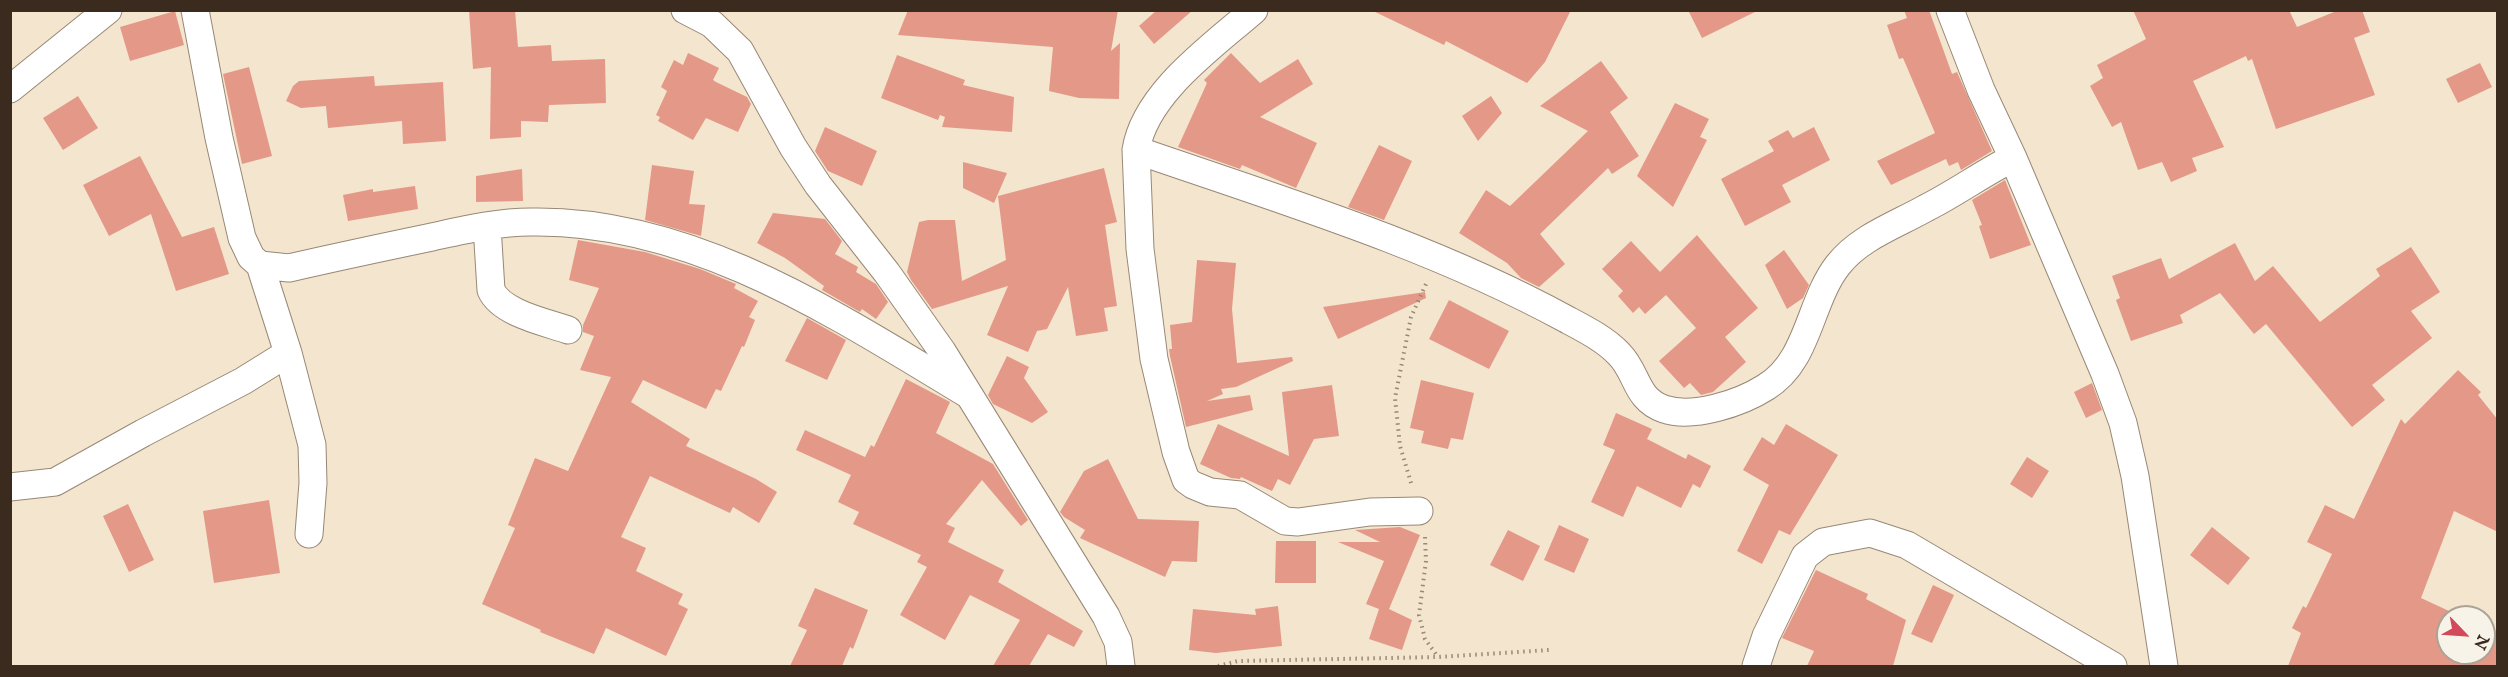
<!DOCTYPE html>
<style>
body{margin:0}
#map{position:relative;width:2508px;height:677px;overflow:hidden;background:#f4e5ce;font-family:"IM FELL English",serif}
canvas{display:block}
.frame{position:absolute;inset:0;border:12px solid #3b2a1e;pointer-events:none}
.north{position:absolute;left:2436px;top:605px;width:60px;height:60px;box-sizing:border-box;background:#f7f3e8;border:2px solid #aca397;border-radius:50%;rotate:115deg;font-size:16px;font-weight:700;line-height:24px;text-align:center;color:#3b2a1e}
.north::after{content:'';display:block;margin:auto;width:21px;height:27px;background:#d1495b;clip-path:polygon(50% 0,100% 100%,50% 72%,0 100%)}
</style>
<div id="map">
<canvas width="2508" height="677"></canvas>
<div class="frame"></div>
<div class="north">N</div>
</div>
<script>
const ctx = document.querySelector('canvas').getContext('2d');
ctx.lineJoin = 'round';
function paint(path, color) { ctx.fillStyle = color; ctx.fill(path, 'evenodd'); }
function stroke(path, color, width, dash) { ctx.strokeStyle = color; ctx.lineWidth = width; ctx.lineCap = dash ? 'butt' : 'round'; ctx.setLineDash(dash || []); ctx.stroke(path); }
const building = new Path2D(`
 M469,10h46l3,37 33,-2 1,16 53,-2 1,44 -57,2 -1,17 -27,-1v16l-31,2 1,-72 -18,2z
 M908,10h210l-7,41 9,-8 -1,56 -40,-1 -30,-7 4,-44 -155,-12z
 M1157,10h36l-39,34 -15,-18z
 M1371,10h200l-26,52 -18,21 -81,-42 -2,4z
 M1688,10h71l-57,28z
 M1904,10h25l23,64 5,-2 35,79 -31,19 -3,-8 -9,4 -3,-7 -55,26 -14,-24 58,-28 -32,-75 -4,1 -12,-34 20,-7z
 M2133,10h156l8,17 42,-17h23l8,22 -16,6 21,57 -99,34 -24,-70 -4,2 -2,-5 -53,25 31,66 -32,11 5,13 -26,11 -9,-20 -24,8 -17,-48 -9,5 -22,-41 13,-8 -6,-13 49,-26z
 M175,11l9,34 -54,16 -10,-34z
 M688,53l31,15 -6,12 3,2 31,15 4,7 -13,28 -32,-14 -13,22 -35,-19 2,-4 -4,-2 11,-24 -6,-4 13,-27 9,5z
 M1231,53l29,30 38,-24 15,25 -53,33 57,26 -21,45 -54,-23 -2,4 -62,-22 29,-64 -3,-3z
 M897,55l68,25 -2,5 51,12 -2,35 -70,-5 3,-10 -5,-2 -2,5 -57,-22z
 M1601,61l27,37 -18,14 29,44 -27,18 -4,-6 -68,66 25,30 -26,23 -18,-9 -14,-15 -48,-30 27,-43 24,16 78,-75 -48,-25z
 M2480,63l12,24 -34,16 -12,-24z
 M249,67l23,89 -30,8 -19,-90z
 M374,76l1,10 68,-4 3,59 -43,3 -1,-23 -74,7 -2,-22 -25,2 -15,-7 7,-15 6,-5z
 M78,96l20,32 -35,22 -20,-32z
 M1491,96l11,17 -24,28 -16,-25z
 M1675,103l34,16 -9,18 7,3 -34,67 -36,-31z
 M825,127l52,24 -15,35 -34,-15 -13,-20z
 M1814,127l16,33 -48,25 9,17 -46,24 -24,-47 53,-28 -6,-10 20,-11 5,8z
 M1379,145l33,16 -28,59 -36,-13z
 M140,156l42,81 32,-10 15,47 -53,17 -25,-77 -42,22 -26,-51z
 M963,162l44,11 -13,30 -31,-15z
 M652,165l42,6 -5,33 16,1 -4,31 -56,-16z
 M1104,168l13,54 -12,3 12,81 -13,2 4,23 -32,5 -8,-49 -21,42 -10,2 -9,21 -41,-17 21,-49 -76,23 -21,-29 -4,-8 12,-50 9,-2h27l7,61 44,-21 -8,-64z
 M522,169l1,32 -47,1v-26z
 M2005,180l26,65 -41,14 -11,-33 3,-1 -10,-25z
 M415,186l3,23 -70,12 -5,-26 30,-6v3z
 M773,213l52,6 17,22 -7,13 23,13 -2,5 20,12 12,18 -12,17 -14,-10 -2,3 -38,-22 2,-4 -39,-28 -28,-15z
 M1697,235l61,73 -33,29 21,25 -33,30 -12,3 -11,-12 -6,5 -25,-27 37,-33 -30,-33 -21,19 -6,-7 -6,6 -15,-17 5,-5 -21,-22 29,-28 29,31z
 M578,240l67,12 55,17 36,15 -2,4 24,13 -9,16 6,3 -11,27 -2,-1 -21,45 -5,-2 -10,20 -63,-29 -12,22 59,37 -4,7 70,33 21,13 -18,31 -26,-16 -3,6 -80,-37 -29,61 25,11 -10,23 47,23 -5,10 10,5 -22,47 -60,-28 -12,26 -54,-22 1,-2 -59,-26 33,-76 -7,-3 27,-67 33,13 43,-94 -31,-7 14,-34 -11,-4v-7l16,-37 -30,-8z
 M2235,243l20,38 18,-15 47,56 60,-46 -4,-7 35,-22 29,45 -29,19 21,27 -60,47 13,15 -33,27 -86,-103 -12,10 -34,-41 -40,22 3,8 -52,18 -15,-41 4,-2 -8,-22 49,-18 8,21z
 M1784,250l25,35 -6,13 -16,11 -22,-44z
 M1197,260l39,3 -4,46 5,54 55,-6 1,4 -57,26 -15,2 2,5 -16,7 43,-6 3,15 -67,17 -16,-71 -1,-7h3l-2,-24 22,-3z
 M1425,292l1,6 -88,41 -15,-32z
 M1449,300l60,31 -20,38 -60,-30z
 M807,318l39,22 -19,40 -42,-19z
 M1007,356l22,11 -5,11 24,34 -16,11 -39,-19 -5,-9z
 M2458,370l23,22 -3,3 20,25v112l-44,-21 -33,87 41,19h-14v36h36v-25l14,6v32h-210l13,-33 -9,-5 11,-22 3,2 26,-54 -25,-12 18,-37 29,14 47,-100 4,5z
 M906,379l44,23 -14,31 57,31 35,56 -7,6 -39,-46 -36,44 9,4 -7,14 56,28 -6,12 85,49 -9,16 -26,-13 -19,32h-36l27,-46 -50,-25 -25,45 -45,-25 27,-48 -10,-5 4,-7 -68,-31 6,-12 -21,-10 13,-27 -55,-25 9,-20 60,27 6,-12 3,2z
 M1421,380l53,13 -11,47 -12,-2 -3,11 -27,-6 3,-12 -14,-3z
 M2092,383l10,27 -16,8 -12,-26z
 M1332,385l7,51 -25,3 -24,46 -12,-6 -6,12 -31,-14 -1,2 -9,-1 -31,-14 18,-40 71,32 -7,-64z
 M1616,413l36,16 -5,10 39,20 2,-5 23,12 -11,22 -7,-4 -12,24 -44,-22 -14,31 -32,-15 24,-52 -12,-5z
 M1786,424l52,31 -48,80 -11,-5 -17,34 -25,-13 32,-66 -26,-15 19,-33 12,8z
 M2027,457l22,14 -17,27 -22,-14z
 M1108,459l30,60 61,2 -2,41 -25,-1 -7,16 -85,-39 5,-8 -21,-13 -4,-5 24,-41z
 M269,500l11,73 -66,10 -11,-72z
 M128,504l26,56 -25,12 -26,-56z
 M1559,525l30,14 -15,34 -30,-13z
 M1400,527l20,8 -31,74 23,11 -10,30 -33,-11 10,-30 -13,-5 18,-43 -46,-19h42l-25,-12z
 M2212,527l38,31 -22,27 -38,-30z
 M1508,530l32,16 -17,35 -33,-16z
 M1276,541h40v42h-41z
 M1816,570l52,24 -2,5 40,21 -13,46h-86l7,-15 -32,-13z
 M1933,585l21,10 -22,48 -21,-9z
 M815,588l53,22 -15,39 -3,-2 -8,19h-52l17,-36 -9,-4z
 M1278,606l4,40 -66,7 -27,-3 4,-41 63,6 -1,-6z`);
const path = new Path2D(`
 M1411,483l-11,-37 -5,-48 16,-81 15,-33
 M1425,537l1,24 -7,54 6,24 13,18
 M1218,666l20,-5 200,-4 111,-7`);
const minor = new Path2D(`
 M195,10l24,128 23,100 9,19 9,8 29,3c48,-11 95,-21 143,-31 32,-7 65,-15 99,-15 161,-3 305,93 438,173
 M685,10l27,14 28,27 53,96 25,38 69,88 55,78 164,265 12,26 3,24
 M1254,10c-41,36 -109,83 -118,140l4,99 14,110 22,93 10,28 7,5 17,7 30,3 45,26 13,1 72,-10 49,-1
 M1950,10l31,80 32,68 92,216 18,49 12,53 29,190
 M10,89l98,-79
 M1136,150c145,50 294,95 430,169 17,9 39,20 53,35 19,19 16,45 45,55 29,10 77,-6 102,-22 43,-26 43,-85 72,-122 22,-28 58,-40 88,-57 30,-15 57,-35 87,-50
 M487,226l4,64c10,23 54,32 77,40
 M260,265l28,88 24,92 1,38 -4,51
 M10,487l45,-5 88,-49 100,-52 45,-28
 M1756,666l10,-30 39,-80 18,-14 47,-9 37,12 206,121`);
paint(building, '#e49888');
stroke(minor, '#988876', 29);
stroke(path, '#988876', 4, [1.5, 4.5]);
stroke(minor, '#fff', 27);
</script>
